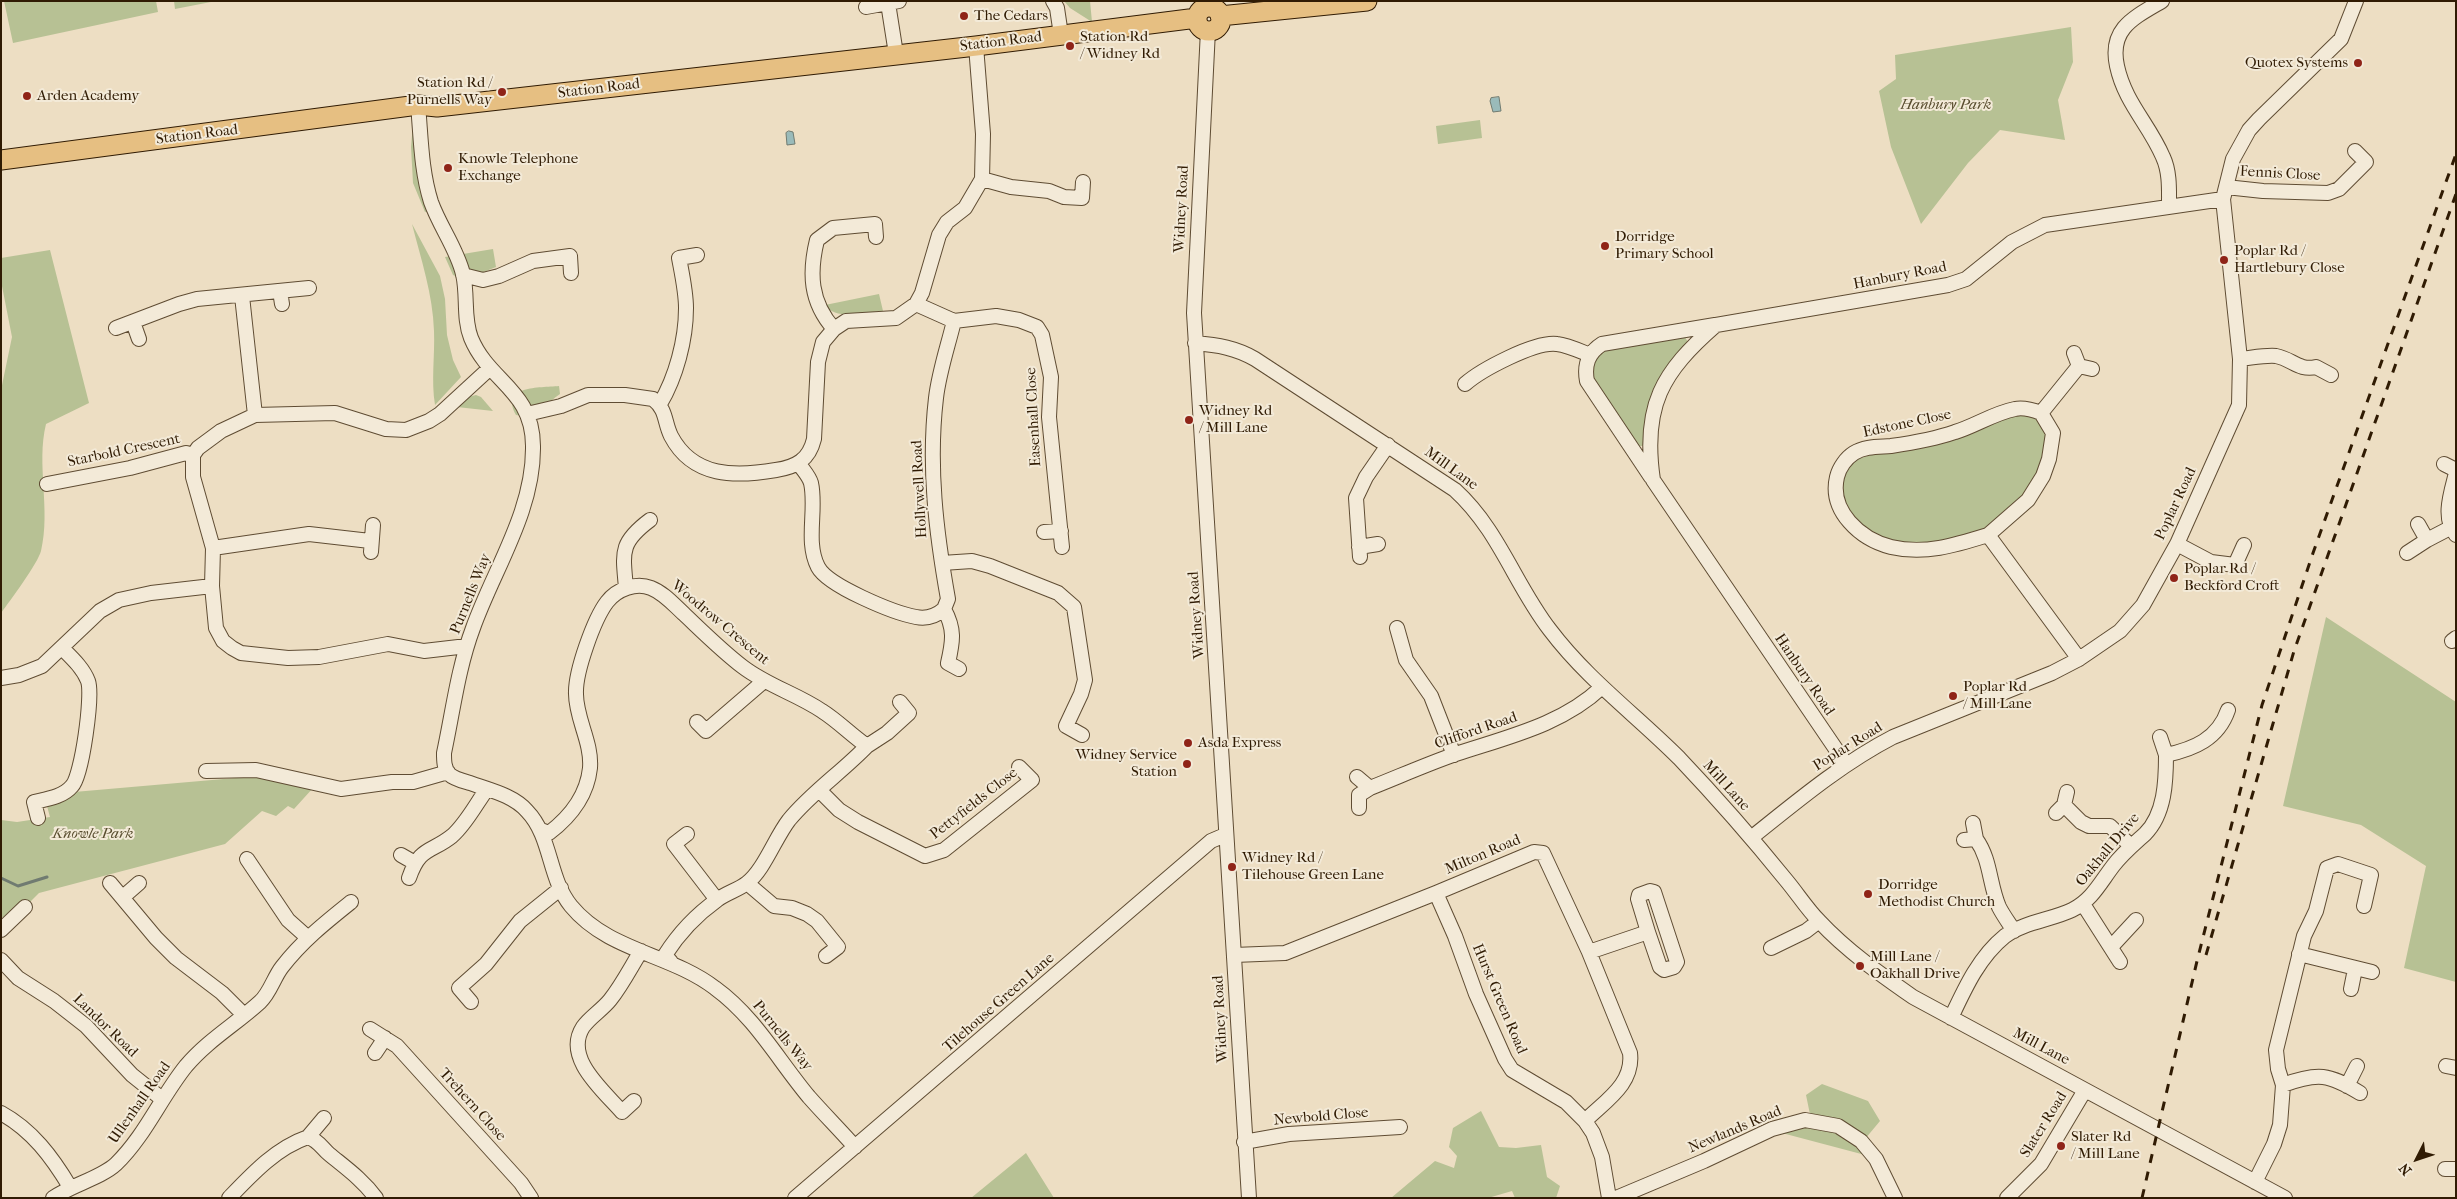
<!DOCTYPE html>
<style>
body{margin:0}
#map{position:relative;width:2457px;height:1199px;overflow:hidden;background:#eddec3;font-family:"IM FELL French Canon",serif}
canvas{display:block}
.frame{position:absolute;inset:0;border:2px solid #301b03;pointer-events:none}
.north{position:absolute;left:2392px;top:1134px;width:50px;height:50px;-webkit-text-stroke:4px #f3ead8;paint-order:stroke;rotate:229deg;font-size:14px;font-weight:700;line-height:20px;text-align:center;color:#301b03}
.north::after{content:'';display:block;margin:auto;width:18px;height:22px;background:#301b03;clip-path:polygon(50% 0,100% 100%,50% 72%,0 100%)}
</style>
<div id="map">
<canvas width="2457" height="1199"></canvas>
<div class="frame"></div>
<div class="north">N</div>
</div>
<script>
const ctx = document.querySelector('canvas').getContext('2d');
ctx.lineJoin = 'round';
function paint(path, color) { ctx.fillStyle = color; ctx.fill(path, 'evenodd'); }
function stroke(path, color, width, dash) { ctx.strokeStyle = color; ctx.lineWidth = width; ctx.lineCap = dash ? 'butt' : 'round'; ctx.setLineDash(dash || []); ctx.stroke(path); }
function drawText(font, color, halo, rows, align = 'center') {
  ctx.font = font + ' "IM FELL French Canon",serif'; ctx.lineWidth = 4; ctx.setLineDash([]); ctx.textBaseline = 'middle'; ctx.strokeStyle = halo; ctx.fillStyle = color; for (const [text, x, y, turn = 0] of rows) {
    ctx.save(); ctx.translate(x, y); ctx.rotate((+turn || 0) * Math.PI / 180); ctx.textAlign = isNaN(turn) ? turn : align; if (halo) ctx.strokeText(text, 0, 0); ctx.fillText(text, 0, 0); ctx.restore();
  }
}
const green = new Path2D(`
 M4,1h152l2,11 -145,31z
 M174,1h42l-41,8z
 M1064,1h26l2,21 -22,-14z
 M2071,27l2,35 -15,38 7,40 -65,-10 -32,33 -47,61 -30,-77 -12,-56 17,-12 -1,-24z
 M1480,120l2,18 -44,6 -2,-18z
 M413,124l24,85 -12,3 -12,-29 -2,-36z
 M412,224l28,52 5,23 2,36 6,25 8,17 -26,28c-4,-25 0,-49 -1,-74 -1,-36 -13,-72 -22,-107z
 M493,249l3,18c-13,5 -30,14 -43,8l-8,-18z
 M50,250l39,153 -43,21c-10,41 5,85 -5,127 -3,12 -31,50 -40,62v-223l11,-53 -11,-56v-23z
 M879,294l4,17c-18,1 -47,10 -58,-6z
 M1683,334l5,8 -43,101 -3,3h-6l-45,-64 -2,-18 13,-16z
 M559,386l1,8c-14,10 -26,23 -44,21 -16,-30 23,-27 43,-29z
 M476,395l5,2 12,14 -36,-4 11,-10z
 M2014,412c7,2 16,2 22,5 26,14 -4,71 -16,86 -7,8 -18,17 -27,22 -28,18 -68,24 -99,16 -14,-3 -32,-9 -40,-21 -7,-9 -11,-21 -16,-31l5,-14 11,-15z
 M2326,617l130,85v280l-52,-14 22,-102 -65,-41 -78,-19z
 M258,776l55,12 -19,21 -6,-3 -12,10 -14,-5 -37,33 -186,49 -30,30 -8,-7v-96l16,2 33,-5 -3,-11 27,-14z
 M1822,1084l46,17 12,20 -20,24 5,10 -83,-22 30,-9 -6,-29z
 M1481,1111l18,36 17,1 25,-3 6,32 13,9 -4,12h-41l-3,-7 -24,7h-97l44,-37 19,7 3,-12 -8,-9 4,-19z
 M1026,1153l28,45h-83z`);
const water = new Path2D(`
 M1499,97l2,14 -8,1 -3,-11 1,-3z
 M789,131l4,1 2,12 -8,1 -1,-12z`);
const stream = new Path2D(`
 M1,878l17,8 29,-9`);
const minor = new Path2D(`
 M1053,1l4,7 4,27
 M2162,1c-29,17 -53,28 -45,65 8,37 32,58 46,91 7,15 6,33 6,49
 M888,3l8,51
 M866,7l33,-6
 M1208,7l1,-6
 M1208,30l-14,283 55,885
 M418,105c3,33 3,65 13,97 9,25 26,47 32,72 5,21 0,44 8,64 18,44 62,52 62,108 1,65 -39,123 -60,182 -15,40 -20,83 -29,125 0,8 0,15 5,21 5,5 14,7 21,9 19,7 43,12 57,28 25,26 21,67 44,95 37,45 100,48 144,82 40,29 63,72 94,109 15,17 31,33 46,50
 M982,179l29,8 38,4 15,6 18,1 1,-16
 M2226,187l37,4 65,2 11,-4 27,-27 -11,-11
 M463,275l20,5 16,-4 34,-15 37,-5 1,17
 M280,291l2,13
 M242,296l13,119
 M916,304l38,17c-6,25 -15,51 -18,77 -8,68 0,134 12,201l-4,10c11,20 9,32 4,54l11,6
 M954,321l42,-5 23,4 18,7 5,8 9,42 -2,40 13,130
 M133,322l6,17
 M116,328l63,-24 18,-5 112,-11
 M834,329c-24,-27 -25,-56 -17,-89l16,-12 42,-4 1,13
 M1195,343c23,2 41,5 60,16l200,131c44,40 60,95 95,140 37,49 86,85 129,128 37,39 73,80 107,122 11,13 21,29 33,41 28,30 61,53 94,76l372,201
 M2074,353l5,13 13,3
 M2240,359c11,-1 25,-4 36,-3 16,3 23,15 40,11l15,8
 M1465,384c16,-14 70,-43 92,-40 10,1 23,7 33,11
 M660,404c16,-27 26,-64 26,-96 0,-16 -4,-34 -7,-50l18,-3
 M2041,413l38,-47
 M527,414l34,-8 27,-11h37l28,4c14,11 11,23 18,37 22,42 65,41 105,34 20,-3 33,-10 38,-31l4,-77 5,-20 11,-13 12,-8 50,-3 20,-14 6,-11 17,-58 8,-13 18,-14 17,-29 1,-45 -7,-88
 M799,464c4,6 10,12 12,19 6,26 -6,59 7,84 10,19 76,46 98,50 10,2 20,-1 28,-8
 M2444,464l12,6
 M2456,473c-5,20 -14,45 0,62
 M1651,477l-64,-96c-3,-16 1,-28 15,-37l113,-19
 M47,484l83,-16 56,-15 7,2
 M2418,524l9,16
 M1044,532l17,-1
 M1988,535l40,-35 15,-24 6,-17 4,-26 -12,-20c-8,-3 -18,-6 -26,-4 -21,4 -40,17 -60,23 -20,7 -43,11 -64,14 -12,1 -26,0 -37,7 -8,5 -15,15 -17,24 -8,34 23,62 54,70 34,8 65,-2 97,-12l91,124
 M2177,544l34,18 24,3 9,-20
 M1359,547l19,-3
 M213,548l96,-14 61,7
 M371,552l2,-27
 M2407,553l20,-13 23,-12
 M1360,557l-4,-59 10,-21 22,-32
 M942,563l30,-2 18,5 68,27 16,14 11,73 -4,14 -15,32 16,9
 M626,588c-3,-35 -7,-45 24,-68
 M1397,628l9,32 25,36 23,59
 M2452,641l4,-3
 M467,646l-43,5 -36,-7 -69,13 -31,1 -47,-5 -9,-5 -9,-7 -7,-13 -4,-42 1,-38 -20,-71v-22l5,-7 23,-17 34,-16 80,-2 51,16 20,1 23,-9 11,-7 50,-46
 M1,678l18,-3 23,-9 58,-55 19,-11 32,-7 61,-7
 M697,722l9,9 58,-50
 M2160,737l6,18
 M867,746l20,-13 22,-20 -9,-11
 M1846,764l-193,-284c-11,-74 9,-108 63,-155l232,-40 18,-6 46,-37 33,-17 178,-26
 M206,771l50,-1 85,19 51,-7h21l35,-10
 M1357,777l13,11c28,-11 57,-24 86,-34 51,-17 106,-29 146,-67
 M819,790l20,20 19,12 67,34 19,-6 88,-70 -13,-13
 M2064,805l17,17 8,4h21l21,20
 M1359,808v-13l11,-7
 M2056,813l8,-8 3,-13
 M38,818l-4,-16c13,-3 29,-5 38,-16 10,-10 21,-91 16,-105 -5,-13 -16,-23 -26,-33
 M1973,823l3,16
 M541,830l8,3c21,-16 38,-37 41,-65 2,-26 -14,-49 -14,-74 -1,-22 18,-75 31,-92 10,-13 29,-20 44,-14 13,5 23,17 33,26 19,18 38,37 59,53 25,19 54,27 79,44 16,10 29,24 45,35 -25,26 -55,46 -78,74 -14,18 -25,50 -42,63 -9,7 -21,10 -30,17 -21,15 -38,33 -52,55l6,7
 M687,834l-13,10 43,56
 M1751,838c45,-36 90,-74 142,-101l159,-64 27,-14 41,-28 23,-26 34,-61 62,-139 1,-46 -17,-160 10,-40 16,-29 10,-11 82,-80 15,-38
 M1964,840l12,-1c15,21 13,45 23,68 4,8 10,16 15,24
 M401,855l14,8
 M247,859l41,61 19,17
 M409,878c11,-32 22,-25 43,-42 14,-12 24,-32 35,-47
 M110,883l46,55 20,20 46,35 22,22
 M747,883l27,23 18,2 15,6 10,7 21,26 -12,9
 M1436,893l19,43 21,58 29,65 7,11 54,32 19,19 8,12 9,24 7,41
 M123,897l16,-14
 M2083,904l37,58
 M1,930l24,-23
 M2111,947l25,-27
 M1771,948l35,-17 13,-10
 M1589,952l59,-20 -10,-33 1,-4 11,-4 4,1 23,70 -3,5 -10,3 -4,-3 -12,-35
 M2299,954l73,18
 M1234,955l51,-2 151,-60 98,-41 9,1 46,99 41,101c4,31 -25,48 -45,68
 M1,960l17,18 36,23 32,25 46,49 30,24
 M2351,989l4,-20
 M471,1002l-12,-14 27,-24 34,-43 41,-33
 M1951,1018c14,-30 28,-61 54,-82 19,-14 46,-16 67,-26 20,-10 28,-27 41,-44 9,-12 21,-22 32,-32 20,-20 21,-53 21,-79 28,-6 52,-16 62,-45
 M370,1029l27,17 124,137 10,15
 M375,1053l10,-15
 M2446,1066l10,2
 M2283,1085c35,-13 46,-11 77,8
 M2347,1086l10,-20
 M634,1101l-12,11c-18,-21 -59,-54 -39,-85 7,-10 19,-17 27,-27 12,-15 21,-33 31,-49
 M1,1113c31,17 51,44 69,74
 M308,1137l16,-19
 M1244,1142l45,-8 111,-7
 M2445,1169h11
 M2255,1182l19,-38 6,-19 3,-40 -5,-16 -2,-19 28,-114 12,-25 11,-43 11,-4 33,11 -7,31
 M53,1198c18,-13 48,-20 63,-34 29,-28 45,-67 70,-98 22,-26 50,-42 74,-64 10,-9 14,-25 22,-35 20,-26 44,-45 69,-65
 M229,1198c23,-24 47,-50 79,-61 10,3 14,11 21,17 17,14 34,26 47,44
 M795,1198l416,-357 14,-6
 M1616,1198l88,-37 68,-32 33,-9 33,6 23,15 15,18 19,39
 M2007,1198l34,-34 44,-74`);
const major = new Path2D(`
 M1197 19a12 12 0 1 1 24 0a12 12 0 1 1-24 0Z
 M1220,16l147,-15
 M1,160l417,-55 19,2 539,-61 221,-28`);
const rail = new Path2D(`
 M2206,955l88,-304 162,-457
 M2142,1198l55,-237 65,-256 51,-152 143,-399`);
const markers = [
 [964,16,5,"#8f2418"],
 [1070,46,5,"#8f2418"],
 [2358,63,5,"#8f2418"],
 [502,92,5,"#8f2418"],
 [27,96,5,"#8f2418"],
 [448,168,5,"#8f2418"],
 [1605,246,5,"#8f2418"],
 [2224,260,5,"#8f2418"],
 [1189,420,5,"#8f2418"],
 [2174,578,5,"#8f2418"],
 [1953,696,5,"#8f2418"],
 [1188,743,5,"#8f2418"],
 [1187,764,5,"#8f2418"],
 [1232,867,5,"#8f2418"],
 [1868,894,5,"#8f2418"],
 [1860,966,5,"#8f2418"],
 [2061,1146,5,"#8f2418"]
];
const poiNames = [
 ["The Cedars",974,16],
 ["Station Rd",1080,37],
 ["/ Widney Rd",1080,54],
 ["Quotex Systems",2348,63,"right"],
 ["Station Rd /",492,83,"right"],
 ["Purnells Way",492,100,"right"],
 ["Arden Academy",37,96],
 ["Knowle Telephone",458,159],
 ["Exchange",458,176],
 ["Dorridge",1615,237],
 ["Primary School",1615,254],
 ["Poplar Rd /",2234,251],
 ["Hartlebury Close",2234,268],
 ["Widney Rd",1199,411],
 ["/ Mill Lane",1199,428],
 ["Poplar Rd /",2184,569],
 ["Beckford Croft",2184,586],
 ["Poplar Rd",1963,687],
 ["/ Mill Lane",1963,704],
 ["Asda Express",1198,743],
 ["Widney Service",1177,755,"right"],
 ["Station",1177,772,"right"],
 ["Widney Rd /",1242,858],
 ["Tilehouse Green Lane",1242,875],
 ["Dorridge",1878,885],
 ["Methodist Church",1878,902],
 ["Mill Lane /",1870,957],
 ["Oakhall Drive",1870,974],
 ["Slater Rd",2071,1137],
 ["/ Mill Lane",2071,1154]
];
const streetNames = [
 ["Station Road",1001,42,-7],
 ["Station Road",599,89,-7],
 ["Station Road",197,135,-7],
 ["Fennis Close",2280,174,3],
 ["Widney Road",1182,209,-87],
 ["Hanbury Road",1900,276,-11],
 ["Easenhall Close",1034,417,-93],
 ["Edstone Close",1907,424,-12],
 ["Starbold Crescent",124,451,-12],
 ["Mill Lane",1451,469,36],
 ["Hollywell Road",920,489,-93],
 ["Poplar Road",2176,504,-65],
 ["Purnells Way",471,594,-68],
 ["Widney Road",1197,615,-94],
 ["Woodrow Crescent",720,623,40],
 ["Hanbury Road",1804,675,56],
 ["Clifford Road",1476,731,-19],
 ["Poplar Road",1848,747,-32],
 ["Mill Lane",1726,786,48],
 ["Pettyfields Close",974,804,-38],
 ["Oakhall Drive",2108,850,-50],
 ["Milton Road",1483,855,-23],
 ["Hurst Green Road",1499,999,67],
 ["Tilehouse Green Lane",999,1003,-41],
 ["Widney Road",1221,1019,-93],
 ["Landor Road",105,1026,44],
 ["Purnells Way",782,1036,51],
 ["Mill Lane",2041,1047,28],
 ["Ullenhall Road",140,1103,-55],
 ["Trehern Close",472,1105,48],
 ["Newbold Close",1321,1117,-5],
 ["Slater Road",2044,1125,-58],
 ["Newlands Road",1735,1130,-23]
];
const parkNames = [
 ["Hanbury Park",1946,105],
 ["Knowle Park",93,834]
];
paint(green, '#b7c194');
paint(water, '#9abbba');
stroke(water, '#707b71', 1);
stroke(stream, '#707b71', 3);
stroke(minor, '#5f4c33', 16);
stroke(major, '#301b03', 21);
stroke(minor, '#f3ead8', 14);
stroke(major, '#e6bf82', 19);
stroke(rail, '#301b03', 3, [9, 9]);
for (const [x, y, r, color] of markers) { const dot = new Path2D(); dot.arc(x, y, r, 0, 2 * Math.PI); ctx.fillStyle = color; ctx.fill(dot); stroke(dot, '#f3ead8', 2); }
drawText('15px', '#301b03', '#f3ead8', poiNames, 'left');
drawText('15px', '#301b03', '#f3ead8', streetNames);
drawText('italic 15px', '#584d2e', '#f3ead8', parkNames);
</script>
